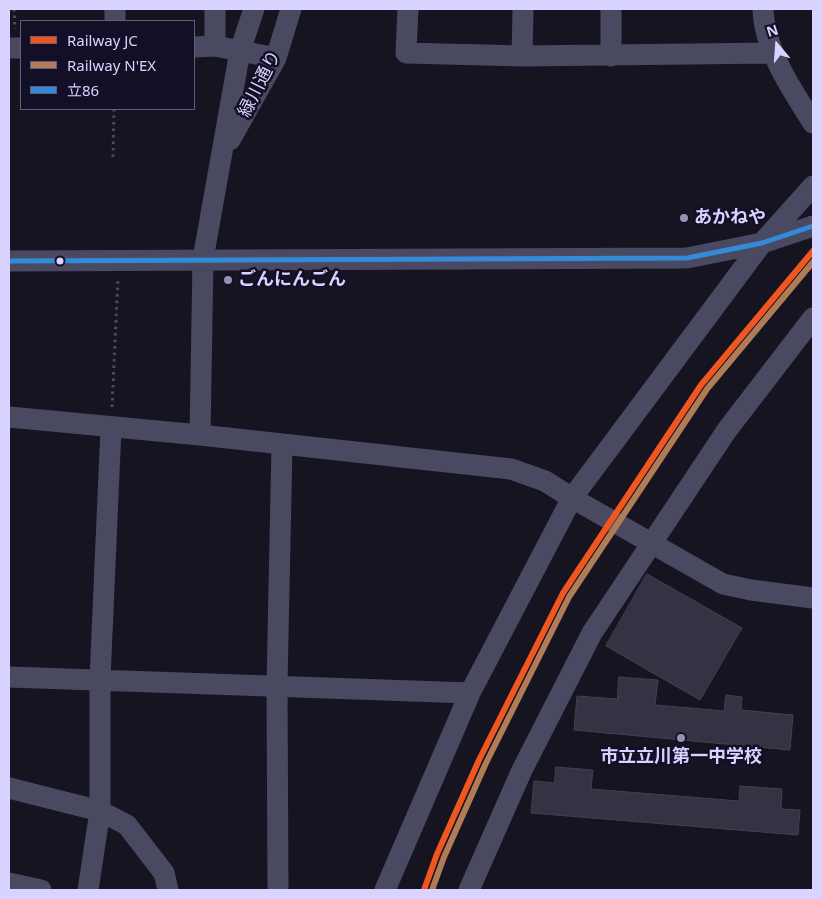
<!DOCTYPE html>
<meta charset="utf-8">
<style>
body{margin:0}
#map{position:relative;width:822px;height:899px;overflow:hidden;background:#161421;font-family:"Noto Sans","Noto Sans JP",sans-serif}
canvas{display:block}
.frame{position:absolute;inset:0;border:10px solid #d9d4ff;pointer-events:none}
.legend{position:absolute;left:20px;top:20px;width:175px;height:90px;box-sizing:border-box;background:#130f26;border:1px solid #625e7d;margin:0;padding:6px 9px;list-style:none;font-size:15px;color:#d9d4ff}
.legend li{display:flex;align-items:center;gap:10px;height:25px}
.legend b{width:25px;border:1px solid #625e7d}
.north{position:absolute;left:752px;top:20px;width:50px;height:50px;-webkit-text-stroke:4px #130f26;paint-order:stroke;rotate:342deg;font-size:14px;font-weight:700;line-height:20px;text-align:center;color:#d9d4ff}
.north::after{content:'';display:block;margin:auto;width:18px;height:22px;background:#d9d4ff;clip-path:polygon(50% 0,100% 100%,50% 72%,0 100%)}
</style>
<div id="map">
<canvas width="822" height="899"></canvas>
<div class="frame"></div>
<ul class="legend">
<li><b style="height:6px;background:#f15620"></b>Railway JC</li>
<li><b style="height:6px;background:#b07c57"></b>Railway N'EX</li>
<li><b style="height:6px;background:#338bd7"></b>立86</li>
</ul>
<div class="north">N</div>
</div>
<script>
const ctx = document.querySelector('canvas').getContext('2d');
ctx.lineJoin = 'round';
function paint(path, color) { ctx.fillStyle = color; ctx.fill(path, 'evenodd'); }
function stroke(path, color, width, dash) { ctx.strokeStyle = color; ctx.lineWidth = width; ctx.lineCap = dash ? 'butt' : 'round'; ctx.setLineDash(dash || []); ctx.stroke(path); }
function drawText(font, color, halo, rows, align = 'center') {
  ctx.font = font + ' "Noto Sans","Noto Sans JP",sans-serif'; ctx.lineWidth = 5; ctx.setLineDash([]); ctx.textBaseline = 'middle'; ctx.strokeStyle = halo; ctx.fillStyle = color; for (const [text, x, y, turn = 0] of rows) {
    ctx.save(); ctx.translate(x, y); ctx.rotate((+turn || 0) * Math.PI / 180); ctx.textAlign = isNaN(turn) ? turn : align; if (halo) ctx.strokeText(text, 0, 0); ctx.fillText(text, 0, 0); ctx.restore();
  }
}
const building = new Path2D(`
 M647,574l95,54 -42,72 -94,-54z
 M619,677l39,3 -3,25 69,6 2,-16 16,2 -1,13 52,5 -3,35 -216,-20 3,-34 40,3z
 M556,767l37,3 -2,19 148,12 1,-15 42,3 -1,20 19,1 -2,25 -267,-22 3,-32 20,2z`);
const path = new Path2D(`
 M14,9l1,20
 M113,157l1,-48
 M112,407l6,-129`);
const minor = new Path2D(`
 M115,9v12
 M215,9v37
 M408,9l-2,44 116,3 251,-3
 M763,9c1,40 29,81 50,114
 M194,47l21,-1 61,12
 M9,48h12
 M522,56l1,-47
 M611,56v-47
 M230,140l46,-82 15,-49
 M9,261l678,-3 75,-15 51,-17
 M9,417l191,18 311,34 34,12 27,17 151,86 28,6 62,8
 M200,435l3,-176 37,-208 14,-42
 M9,677l461,16
 M9,788l91,23 27,14 37,48 4,17
 M9,883l32,7
 M88,890l12,-79v-132l11,-251
 M278,890l-1,-204 5,-242
 M385,890l85,-197 102,-195 190,-255 51,-57
 M469,890l53,-120 70,-137 135,-203 86,-112`);
const bus1 = new Path2D(`
 M9,261l678,-3 75,-15 51,-17`);
const rail1 = new Path2D(`
 M424,890l13,-36 42,-94 84,-167 138,-208 112,-134`);
const rail2 = new Path2D(`
 M432,890l12,-33 42,-94 83,-166 138,-208 106,-127`);
const markers = [
 [684,218,5,"#9591b1"],
 [60,261,4.5,"#d9d4ff"],
 [228,280,5,"#9591b1"],
 [681,738,5,"#9591b1"]
];
const streetNames = [
 ["緑川通り",260,84,-63]
];
const poiNames = [
 ["あかねや",694,218],
 ["ごんにんごん",238,280],
 ["市立立川第一中学校",681,757,"center"]
];
paint(building, '#343243');
stroke(building, '#433f54', 1);
stroke(path, '#44505f', 3, [2.5, 4]);
stroke(minor, '#4a4962', 21);
stroke(bus1, '#338bd7', 5);
stroke(rail1, '#f15620', 6);
stroke(rail2, '#b07c57', 6);
for (const [x, y, r, color] of markers) { const dot = new Path2D(); dot.arc(x, y, r, 0, 2 * Math.PI); ctx.fillStyle = color; ctx.fill(dot); stroke(dot, '#130f26', 2); }
drawText('18px', '#d9d4ff', '#130f26', streetNames);
drawText('bold 18px', '#d9d4ff', '#130f26', poiNames, 'left');
</script>
